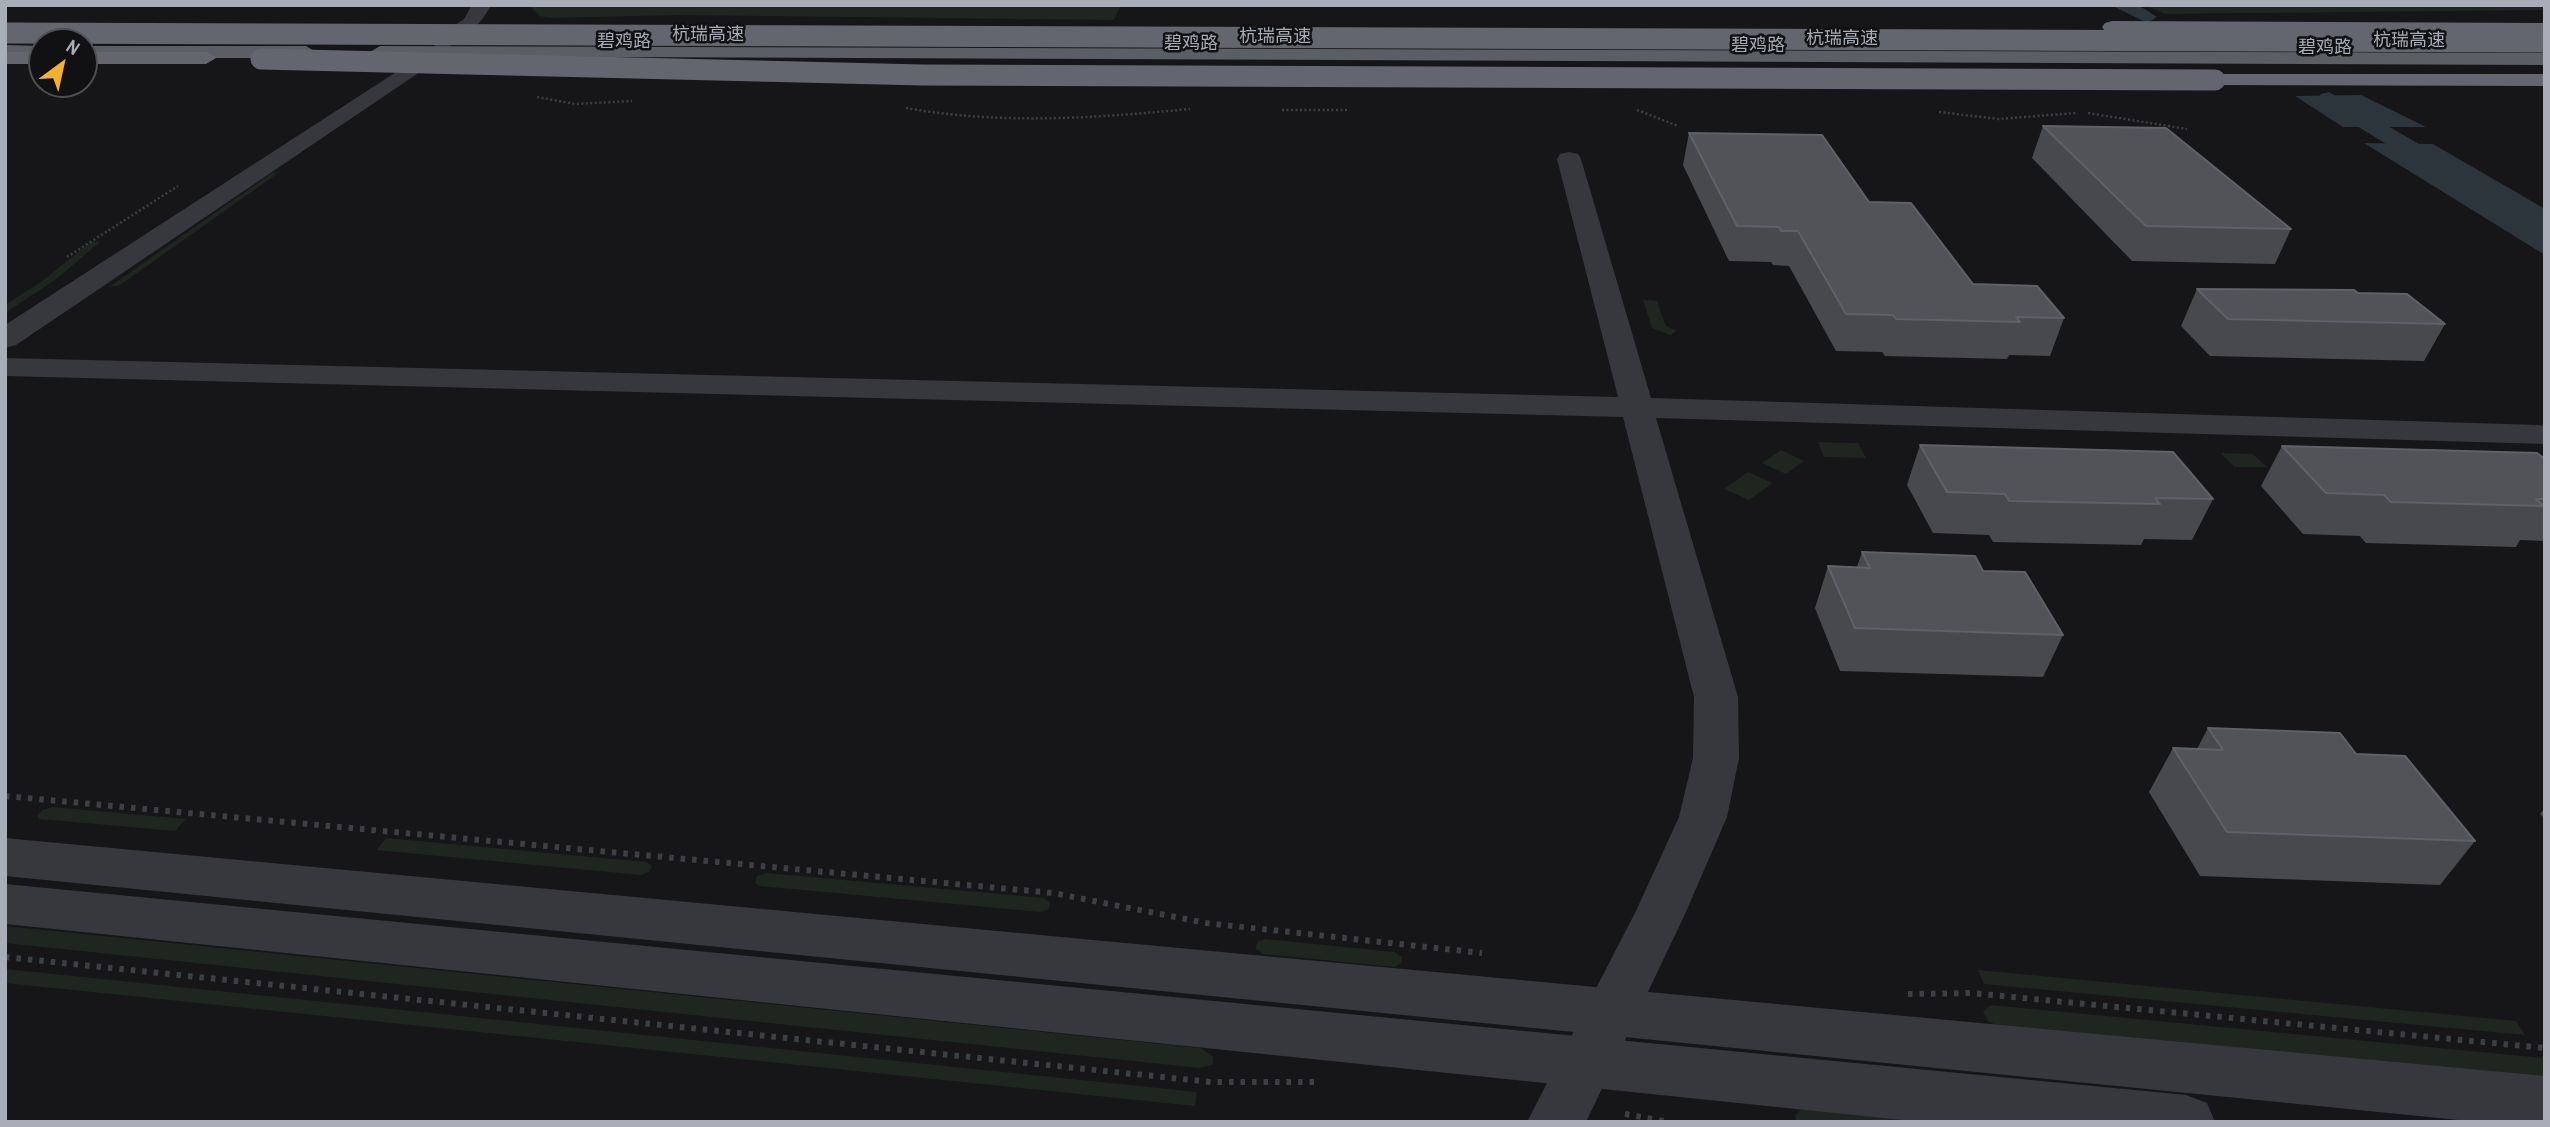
<!DOCTYPE html>
<meta charset="utf-8">
<style>
body{margin:0}
#map{position:relative;width:2550px;height:1127px;overflow:hidden;background:#161618;font-family:"Archivo Narrow",sans-serif}
canvas{display:block}
.frame{position:absolute;inset:0;border:7px solid #a8adb8;pointer-events:none}
.north{position:absolute;left:28px;top:28px;width:70px;height:70px;box-sizing:border-box;background:#111113;border:2px solid #4d4f55;border-radius:50%;rotate:33deg;font-size:19px;font-weight:700;line-height:28px;text-align:center;color:#a8adb8}
.north::after{content:'';display:block;margin:auto;width:24px;height:32px;background:#f2b134;clip-path:polygon(50% 0,100% 100%,50% 72%,0 100%)}
</style>
<div id="map">
<canvas width="2550" height="1127"></canvas>
<div class="frame"></div>
<div class="north">N</div>
</div>
<script>
const ctx = document.querySelector('canvas').getContext('2d');
ctx.lineJoin = 'round';
function paint(path, color) { ctx.fillStyle = color; ctx.fill(path, 'evenodd'); }
function stroke(path, color, width, dash) { ctx.strokeStyle = color; ctx.lineWidth = width; ctx.lineCap = dash ? 'butt' : 'round'; ctx.setLineDash(dash || []); ctx.stroke(path); }
function drawText(font, color, halo, rows, align = 'center') {
  ctx.font = font + ' "Archivo Narrow","Noto Sans SC",sans-serif'; ctx.lineWidth = 5; ctx.setLineDash([]); ctx.textBaseline = 'middle'; ctx.strokeStyle = halo; ctx.fillStyle = color; for (const [text, x, y, turn = 0] of rows) {
    ctx.save(); ctx.translate(x, y); ctx.rotate((+turn || 0) * Math.PI / 180); ctx.textAlign = isNaN(turn) ? turn : align; if (halo) ctx.strokeText(text, 0, 0); ctx.fillText(text, 0, 0); ctx.restore();
  }
}
const green = new Path2D(`
 M529,5h592l-7,15 -437,-5 -126,3 -11,-2z
 M2145,5h400v5l-380,4z
 M281,171l-161,114 -11,2 163,-114z
 M91,242h9l-45,38 -50,33v-8l36,-23z
 M1643,300l14,1 9,25 11,5 -7,4 -18,-7z
 M1818,442l40,1 8,15 -42,-1z
 M1781,450l23,11 -18,13 -24,-11z
 M2221,453l32,1 14,13h-33z
 M1748,472l25,11 -24,17 -25,-11z
 M52,807l134,12 -11,12 -135,-12 -3,-3 6,-6z
 M386,838l260,24 6,4 -3,6 -8,3 -265,-25z
 M766,873l278,25 6,5 -1,6 -9,3 -280,-26 -5,-3 2,-7z
 M5,926l1195,122 13,8v8l-13,4 -1195,-125z
 M1265,939l129,13 8,5 -1,6 -6,4 -132,-13 -7,-5 1,-7z
 M5,969l1192,123 -2,14 -1190,-123z
 M1978,970l538,51 9,14 -541,-51z
 M1991,1005l552,53 2,20 -547,-52 -10,-5 -5,-10z
 M1802,1109l123,13h-129l-1,-7z`);
const water = new Path2D(`
 M2361,95l65,32h-83l-48,-31z
 M2364,143l69,1 112,65v46z`);
const canal = new Path2D(`
 M2111,5h27l19,12 -10,6z
 M2329,92l216,125v20l-10,-2 -214,-131 -4,-5 4,-5z`);
const pathFar1 = new Path2D(`
 M537,97l38,7 57,-3
 M906,108c95,17 189,10 284,1
 M1282,110h65
 M1637,110l41,16
 M1939,112l59,7 78,-6
 M2088,113l99,16
 M67,257l111,-71`);
const path = new Path2D(`
 M5,796l1048,97 153,30 276,30
 M5,957l1206,125h106
 M1908,994l63,-1 574,55
 M1625,1114l44,8`);
const minor = new Path2D(`
 M435,47l7,2 3,4 -3,4 -426,288 -11,3v-23z
 M1569,152l9,2 3,5 70,239 888,27 6,1v18l-889,-26 82,279 1,61 -12,59 -42,97 -99,208h-59l109,-211 43,-94 14,-59 1,-61 -71,-280 -1618,-41v-18l1613,39 -61,-238 3,-5z`);
const tertiary = new Path2D(`
 M472,5h19c-10,19 -32,47 -56,41l-3,-4 3,-4 29,-19z
 M5,838l2540,238v46h-66l-2474,-246z
 M5,884l2181,211 21,8 8,19h-293l-1917,-198z`);
const trunk = new Path2D(`
 M5,45l37,1v12l-37,-1z
 M84,46h222l10,6 -10,6h-222z
 M380,46l2165,7v12l-2172,-9 -3,-4z`);
const motorway = new Path2D(`
 M2112,21l433,2v12l-440,-4 -3,-4 3,-4z
 M5,52h37v12h-37z
 M84,52h122l10,6 -10,6h-122z
 M2215,74h330v12l-338,-1 -3,-5 3,-5z`);
const motorwayBridge = new Path2D(`
 M5,33l2540,9
 M261,59l662,16 1292,5`);
const wall = new Path2D(`
 M2043,126l248,103 -16,35 -143,-3 -100,-103z
 M1689,133l180,69 104,82 91,34 -14,38 -41,-1 -2,4 -122,-3 -3,-4 -46,-1 -47,-85 -16,-1 -2,-3 -42,-1 -46,-96z
 M2197,289l161,4 87,31 -21,37 -214,-5 -29,-30z
 M1920,445l293,54 -21,41 -48,-1 -3,6 -148,-3 -4,-7 -56,-2 -26,-48z
 M2282,446l263,13v82l-25,-1 -4,7 -150,-4 -6,-7 -57,-2 -42,-48z
 M1862,552l121,19 80,64 -20,42 -203,-6 -25,-63 13,-42 29,1z
 M2208,728l148,26 119,87 -35,44 -240,-9 -51,-84 24,-44 24,1z
 M2545,808v11l-5,-5z`);
const building = new Path2D(`
 M2043,126l123,2 125,101 -145,-3z
 M1689,133l133,2 47,67 42,1 62,81 64,2 27,32 -48,-1 4,5 -124,-3 -3,-4 -47,-1 -48,-83h-17l-2,-4 -42,-1z
 M2197,289l157,1 4,3 49,1 38,30 -217,-5z
 M1920,445l253,7 40,47 -58,-1 5,6 -151,-3 -4,-7 -58,-2z
 M2282,446l255,7 8,6v40h-9l8,7 -153,-4 -7,-7 -58,-2z
 M1862,552l113,4 8,15 42,1 38,63 -208,-7 -27,-62 42,2z
 M2208,728l132,5 16,21 49,2 70,85 -248,-9 -54,-84 50,2z`);
const farStreetnames = [
 ["杭瑞高速",708,35],
 ["杭瑞高速",1275,37],
 ["杭瑞高速",1842,39],
 ["杭瑞高速",2409,41],
 ["碧鸡路",624,42],
 ["碧鸡路",1191,44],
 ["碧鸡路",1758,46],
 ["碧鸡路",2325,48]
];
paint(green, '#1e261f');
paint(water, '#2c353c');
paint(canal, '#2c353c');
stroke(pathFar1, '#3d3f44', 2.5, [2, 2.5]);
stroke(path, '#3d3f44', 6, [4.5, 7]);
paint(minor, '#37383d');
paint(tertiary, '#37383d');
paint(trunk, '#5b5e65');
paint(motorway, '#63666e');
stroke(motorwayBridge, '#63666e', 21);
paint(wall, '#47494d');
paint(building, '#525359');
stroke(building, '#5f6168', 2);
drawText('18px', '#a8adb8', '#111113', farStreetnames);
</script>
